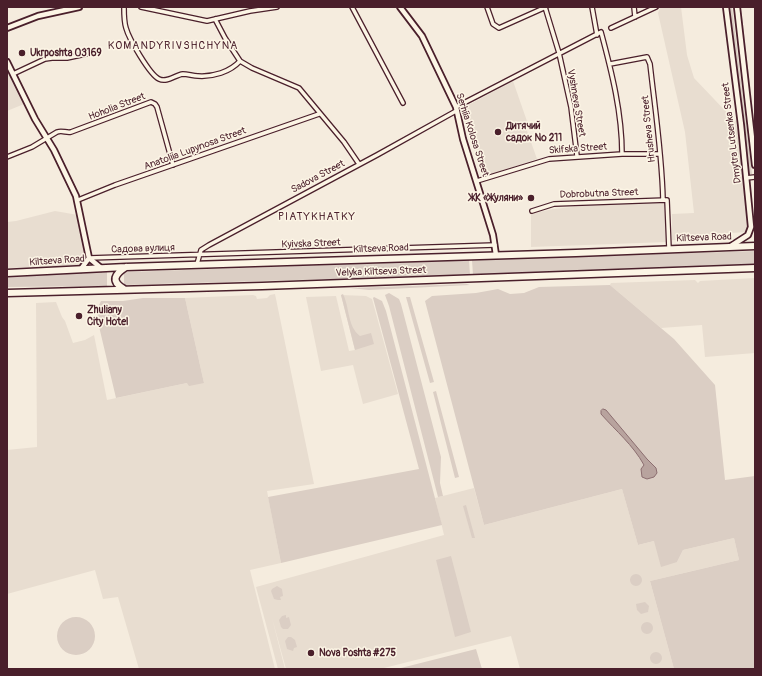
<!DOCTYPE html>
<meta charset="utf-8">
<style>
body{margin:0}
#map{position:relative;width:762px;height:676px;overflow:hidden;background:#f5ecde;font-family:Pangolin,sans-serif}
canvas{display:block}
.frame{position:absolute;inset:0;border:8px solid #4a1f2b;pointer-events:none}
</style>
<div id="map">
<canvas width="762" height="676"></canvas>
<div class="frame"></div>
</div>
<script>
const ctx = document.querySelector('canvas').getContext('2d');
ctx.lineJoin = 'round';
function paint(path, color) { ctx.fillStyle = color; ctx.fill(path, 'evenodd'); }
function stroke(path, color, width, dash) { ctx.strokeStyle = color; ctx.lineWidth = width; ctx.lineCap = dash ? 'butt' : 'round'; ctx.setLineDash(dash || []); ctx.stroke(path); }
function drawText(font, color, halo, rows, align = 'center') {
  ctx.font = font + ' Pangolin,sans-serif'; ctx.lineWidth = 3; ctx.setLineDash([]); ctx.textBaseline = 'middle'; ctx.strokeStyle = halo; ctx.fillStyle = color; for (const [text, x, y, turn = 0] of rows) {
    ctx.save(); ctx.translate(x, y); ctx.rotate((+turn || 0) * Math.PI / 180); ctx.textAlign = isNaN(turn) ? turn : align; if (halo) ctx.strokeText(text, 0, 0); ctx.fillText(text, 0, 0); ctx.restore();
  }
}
const built = new Path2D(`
 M665,7h16l6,48 7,23 40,42 3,1 12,108 -2,3 -50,3v5h-25v-26l22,-1 -9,-81 -27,-119 2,-5z
 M7,68l17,36 -17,7z
 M513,81l16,46 -3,1 11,31 -54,18 -22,-68z
 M666,202l1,40 -136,5v-33l22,-5 40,-4z
 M55,211l23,4 9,40 -1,4 -4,4 -6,3 -69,2v-46l9,-1z
 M755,278v75l-50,4 -3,-32 -41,3 -51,-43 1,-2 84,-3 3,3 2,-2z
 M275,294l39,190 -47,7 14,72 -31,7 25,99h-136l-21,-72 -15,2 -8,-29 -88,24v-144l30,-3 -1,-144 20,-1 6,15 3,4 8,22 12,-3 9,-5 13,65 80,-17h17l-19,-85 68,-3 3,1 1,3 10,-1 3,-3z
 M341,295l25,1 6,3 26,95 -35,10 -10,-39 -32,6 -15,-74 30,-1 13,55 6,-1z
 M7,301l1,104h-1z
 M474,488l10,37 138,-36 16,56 16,-4 23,21 6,-12 51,-12 5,22 -89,21 24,88h-154l-9,-33 -131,33h-94l-14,-51 13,51h-7l-22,-82 188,-52 -9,-37z`);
const green = new Path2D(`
 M729,7h3l20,167h-3z
 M738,7h3l14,121v17z
 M755,251v13l-282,11 -1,-15z
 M469,260l1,15 -346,10v-12l3,-1z
 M107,272v14l-100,1v-10z
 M467,284l3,1 -101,5 -19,-2z
 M610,285l64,54 41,46 10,95 30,-4v193h-81l-24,-88 89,-21 -5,-22 -51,12 -6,12 -16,5 -7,-26 -16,4 -16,-56 -138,36 -59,-224 7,-5 44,-3 22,-4 12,5 14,-1 15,-6z
 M389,293l10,6 2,5 40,153 -1,26 3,13 -5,1 -49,-191 -4,-11z
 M343,294c7,14 4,32 17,42l11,-3 3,11 -19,6 -14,-55z
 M374,297l8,4 4,10 56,214 -161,38 -13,-66 151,-28 -46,-171z
 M406,297h4l24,85 -4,1z
 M143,298h42l19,85 -15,3 -2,-3 -71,15 -19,-80 1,-11 3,-6h22z
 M436,391l23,86 -4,1 -22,-86z
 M466,505l9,33h-3l-9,-32z
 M451,556l20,76 -16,5 -19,-77z
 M630 580a6 6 0 1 1 12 0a6 6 0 1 1-12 0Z
 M277,586l5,3 1,7 -3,1 1,3h-3l-4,-1 -3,-8 1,-2z
 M645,602l4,4 -1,6 -7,2 -4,-4 -1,-6z
 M286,615v3l3,-1 2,8 -3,4h-5l-2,-2 -2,-7 3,-4z
 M57 636a19 19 0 1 1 38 0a19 19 0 1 1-38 0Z
 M641 628a6 6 0 1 1 12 0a6 6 0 1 1-12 0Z
 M288,637h3l4,3 2,7 -3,1 -1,3 -6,-2 -2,-8z
 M476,649l6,20h-85z
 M650 658a6 6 0 1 1 12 0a6 6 0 1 1-12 0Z`);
const water = new Path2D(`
 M603,409l3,1 41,49 9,9 1,5 -3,4 -7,2 -5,-2 -1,-8 3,-4c-11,-20 -28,-34 -43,-51v-3z`);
const street = new Path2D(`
 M124,7c0,7 0,15 2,21 3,11 24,47 33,51 8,4 16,-4 24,-5 5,0 10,2 15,2 15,1 32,-4 42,-15
 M141,7l66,14 43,-10 27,-4
 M352,7l51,96
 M487,7l6,17 6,4 47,-21
 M545,7l14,46 12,54 6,49
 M592,7l5,28
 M634,7l1,10
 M215,19l10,19 15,23 12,7 47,20 45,54 15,22
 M611,28l45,-21
 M610,64l37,-7 3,7c5,45 12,90 13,136
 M13,74l32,-15 7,-1h15l28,-6
 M456,107l145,-75c11,41 21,81 21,122
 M7,157l25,-10 25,-15c5,-2 9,1 14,0l80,-30 4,2 2,3 16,58
 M746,178l9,-1
 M477,181l72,-22 73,-5h38
 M78,200l37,-15 204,-71
 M532,211l22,-7 113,-4 2,49
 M89,258l406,-13
 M197,264l4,-14 8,-5 168,-90 79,-44`);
const secondary = new Path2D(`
 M400,7l22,29 34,71 7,32 30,96 3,20
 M726,7l15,118 10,102 -3,8 -17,11
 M737,7l18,158
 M7,28l31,-12 41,-9
 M7,62l28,57 19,31 22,46 13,62 12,10
 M81,269l8,-11`);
const highway = new Path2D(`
 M7,273l119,-6 450,-14 179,-7
 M124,289c-14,-8 -9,-15 2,-22
 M7,293l255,-7 493,-18`);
const markers = [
 [22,53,4,"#4a1f2b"],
 [498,132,4,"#4a1f2b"],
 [531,198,4,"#4a1f2b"],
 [79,316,4,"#4a1f2b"],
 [311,653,4,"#4a1f2b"]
];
const poiNames = [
 ["Ukrposhta 03169",30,53],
 ["Дитячий",506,126],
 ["садок № 211",506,138],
 ["ЖК «Жуляни»",523,198,"right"],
 ["Zhuliany",87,310],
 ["City Hotel",87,322],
 ["Nova Poshta #275",319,653]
];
const streetNames = [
 ["Vyshneva Street",576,103,80],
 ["Hoholia Street",117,107,-21],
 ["Hrusheva Street",649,129,-96],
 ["Dmytra Lutsenka Street",732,133,-97],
 ["Serhiia Kolosa Street",472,135,72],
 ["Anatoliia Lupynosa Street",195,149,-20],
 ["Skifska Street",578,149,-4],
 ["Sadova Street",318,177,-28],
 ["Dobrobutna Street",599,194,-2],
 ["Kiltseva Road",704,238,-2],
 ["Kyivska Street",311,244,-2],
 ["Садова вулиця",143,249,-2],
 ["Kiltseva Road",381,249,-2],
 ["Kiltseva Road",57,261,-4],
 ["Velyka Kiltseva Street",381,272,-2]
];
const neighbourhoodNames = [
 ["KOMANDYRIVSHCHYNA",173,46],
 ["PIATYKHATKY",317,217]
];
paint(built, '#e8ddd0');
paint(green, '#dbcec4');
paint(water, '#b8a39e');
stroke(water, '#8c6e70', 1);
stroke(street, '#4a1f2b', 6);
stroke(secondary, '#4a1f2b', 8);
stroke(highway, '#4a1f2b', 9);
stroke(street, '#fcf5e5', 3.5);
stroke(secondary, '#fcf5e5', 4.5);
stroke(highway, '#fcf5e5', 6);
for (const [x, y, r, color] of markers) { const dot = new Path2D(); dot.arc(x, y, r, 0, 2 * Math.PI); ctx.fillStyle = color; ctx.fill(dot); stroke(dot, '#fcf5e5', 1.5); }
drawText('bold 10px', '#4a1f2b', '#fcf5e5', poiNames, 'left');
drawText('10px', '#4a1f2b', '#fcf5e5', streetNames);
ctx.letterSpacing = '1px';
drawText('11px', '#4a1f2b', '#fcf5e5', neighbourhoodNames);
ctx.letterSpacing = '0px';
</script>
